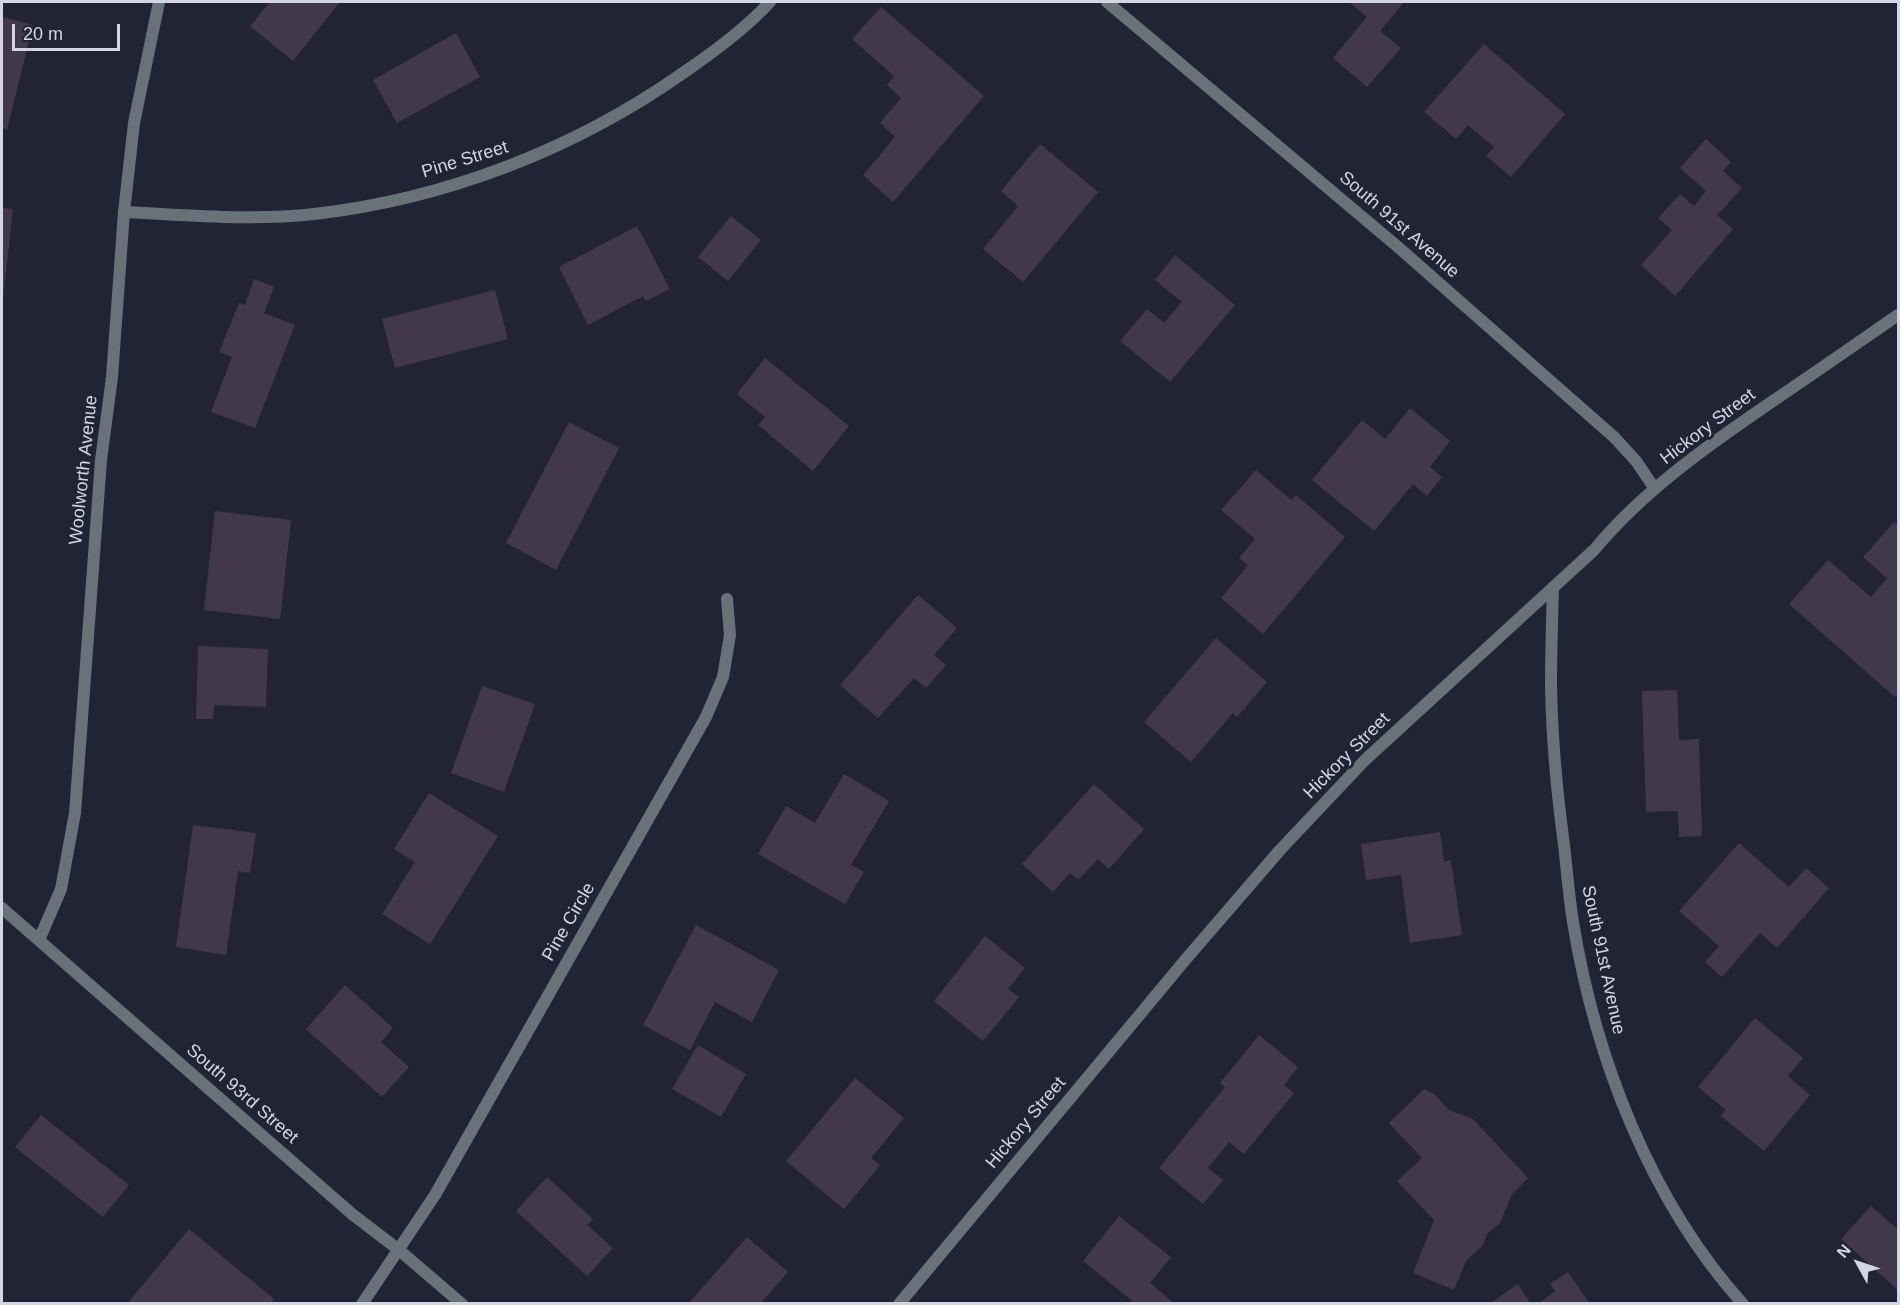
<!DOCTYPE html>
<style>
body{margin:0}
#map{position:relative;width:1900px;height:1305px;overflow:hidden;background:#222436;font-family:Helvetica,sans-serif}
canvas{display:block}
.frame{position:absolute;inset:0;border:3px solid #d3d6e2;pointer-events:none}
.north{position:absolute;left:1828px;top:1233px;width:60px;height:60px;-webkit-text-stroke:4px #222436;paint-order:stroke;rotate:310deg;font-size:16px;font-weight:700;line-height:24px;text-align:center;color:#d3d6e2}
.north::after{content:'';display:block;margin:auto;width:21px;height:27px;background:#d3d6e2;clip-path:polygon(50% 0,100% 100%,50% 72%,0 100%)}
.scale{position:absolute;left:12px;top:24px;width:108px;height:27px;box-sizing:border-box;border:3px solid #d3d6e2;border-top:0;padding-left:8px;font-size:18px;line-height:21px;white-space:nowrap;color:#d3d6e2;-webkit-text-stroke:4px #222436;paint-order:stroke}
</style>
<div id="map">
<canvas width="1900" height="1305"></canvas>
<div class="frame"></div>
<div class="north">N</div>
<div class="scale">20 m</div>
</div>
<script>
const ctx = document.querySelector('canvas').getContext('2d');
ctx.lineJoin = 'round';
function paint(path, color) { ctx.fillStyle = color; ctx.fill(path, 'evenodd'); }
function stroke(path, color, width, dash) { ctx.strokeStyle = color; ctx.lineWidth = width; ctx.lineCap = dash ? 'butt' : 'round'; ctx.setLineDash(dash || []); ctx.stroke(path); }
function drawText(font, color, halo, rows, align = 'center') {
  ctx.font = font + ' Helvetica,sans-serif'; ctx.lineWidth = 6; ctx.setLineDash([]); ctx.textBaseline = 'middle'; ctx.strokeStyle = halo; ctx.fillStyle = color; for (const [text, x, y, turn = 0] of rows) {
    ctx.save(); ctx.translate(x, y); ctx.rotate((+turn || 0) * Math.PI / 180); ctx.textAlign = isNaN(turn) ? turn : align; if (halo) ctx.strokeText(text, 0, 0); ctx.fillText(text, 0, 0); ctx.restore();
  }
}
const building = new Path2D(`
 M270,2h70l-47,59 -43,-35z
 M1349,2h55l-24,29 21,17 -34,39 -34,-29 34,-41z
 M881,7l103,89 -91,106 -30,-27 32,-38 -15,-14 21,-25 -14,-13 7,-9 -42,-37z
 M2,17l31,8 -26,105 -5,-2z
 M456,33l24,44 -83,46 -24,-43z
 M1484,44l81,70 -54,63 -25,-21 8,-9 -26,-22 -12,14 -32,-27z
 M1706,139l25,23 -8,9 19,17 -25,27 16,14 -58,67 -34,-31 31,-35 -14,-12 22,-24 14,12 12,-15 -26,-23z
 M1040,144l58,48 -75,90 -40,-33 35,-43 -17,-15z
 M2,208l11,1 -10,89h-1z
 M731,216l30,24 -33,41 -30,-24z
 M637,226l33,63 -24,12 -3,-5 -55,29 -29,-58z
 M1175,255l60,50 -65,77 -50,-41 27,-32 17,14 18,-21 -27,-22z
 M254,279l20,8 -10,26 31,12 -40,103 -44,-16 21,-55 -13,-5 20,-49 6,2z
 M495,290l13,49 -113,29 -13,-49z
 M765,358l84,68 -36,45 -55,-46 7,-8 -28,-23z
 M1410,408l40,33 -20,26 12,10 -15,19 -14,-12 -39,47 -62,-51 50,-60 23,19z
 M569,422l50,26 -63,122 -50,-27z
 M1256,470l35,30 5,-5 49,42 -82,97 -42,-36 27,-33 -9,-7 16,-19 -34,-29z
 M215,511l76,9 -11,99 -76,-9z
 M1894,522l4,4v167l-3,4 -106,-93 39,-44 43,37 16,-19 -24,-21z
 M918,595l39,33 -23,27 12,10 -20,23 -12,-10 -36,40 -38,-33z
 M1216,638l51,44 -30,35 -4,-4 -42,49 -47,-40z
 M198,646l70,3 -2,58 -52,-2 -1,14h-17z
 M482,686l53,18 -31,88 -53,-19z
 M1677,690l2,50 20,-1 3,97 -23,1 -1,-26 -32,1 -4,-121z
 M844,774l45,27 -38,64 13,7 -19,32 -87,-50 28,-48 29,17z
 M1094,784l50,45 -35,40 -11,-10 -20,21 -8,-7 -17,19 -31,-28z
 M429,793l69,43 -68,108 -48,-30 33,-52 -21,-13z
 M193,825l63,8 -6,40 -12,-2 -12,84 -50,-8z
 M1440,832l4,29 7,-1 11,75 -52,8 -9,-68 -35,5 -5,-36z
 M1739,843l50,44 17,-19 23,20 -52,60 -17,-15 -38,44 -17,-15 14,-16 -40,-35z
 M696,925l83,45 -27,52 -37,-20 -25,48 -47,-25z
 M985,936l40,32 -17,21 11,8 -36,44 -49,-40z
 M345,985l48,43 -12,14 28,25 -27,30 -76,-68z
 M1755,1018l48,40 -15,18 22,19 -46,56 -43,-35 5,-6 -28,-23z
 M1259,1035l39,32 -14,18 10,8 -50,61 -15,-12 -21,26 15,12 -20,24 -44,-36 66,-81 -5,-4z
 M698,1045l48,29 -25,43 -49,-28z
 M855,1078l49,40 -33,40 9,7 -36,44 -58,-48z
 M1424,1089l10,5 15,16 24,9 55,59 -16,16 -12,29 -13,11 -4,11 -17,16 -12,29 -41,-17 21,-53 -37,-39 25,-23 -33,-35z
 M41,1115l88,70 -26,32 -88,-70z
 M547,1177l46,42 -6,6 26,23 -26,28 -71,-65z
 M1871,1206l27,24v60l-57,-51z
 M1119,1216l52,41 -21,26 25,21h-39l-53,-43z
 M189,1229l85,70 -4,5h-143z
 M747,1237l41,35 -28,32h-72z
 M1568,1272l22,32h-52l17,-13 -5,-7z
 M1518,1284l13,20h-41z`);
const street = new Path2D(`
 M1107,2l291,245 216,190 22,24 19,28
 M124,212c64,3 127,9 190,2 132,-15 261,-65 369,-141 31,-21 62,-44 87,-71
 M1553,587c-1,33 -2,66 -2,100 1,53 6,106 13,158 3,26 5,52 9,77 22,135 77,279 170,382
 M2,908l350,306 47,36 63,54
 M39,940l22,-51 14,-76 26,-353 11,-83 12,-165 10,-89 25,-121
 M362,1304l73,-109 271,-478 17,-40 7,-42 -3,-36
 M899,1304l287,-345 94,-109 85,-90 229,-210c49,-59 113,-104 176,-147 43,-29 86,-59 128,-88`);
const streetNames = [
 ["Pine Street",465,160,-17],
 ["South 91st Avenue",1399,225,41],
 ["Hickory Street",1708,427,-37],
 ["Woolworth Avenue",84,470,-84],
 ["Hickory Street",1347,756,-45],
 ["Pine Circle",569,922,-60],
 ["South 91st Avenue",1603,960,78],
 ["South 93rd Street",242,1094,41],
 ["Hickory Street",1026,1123,-50]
];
paint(building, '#42384b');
stroke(street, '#697179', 12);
drawText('18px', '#d3d6e2', '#222436', streetNames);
</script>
